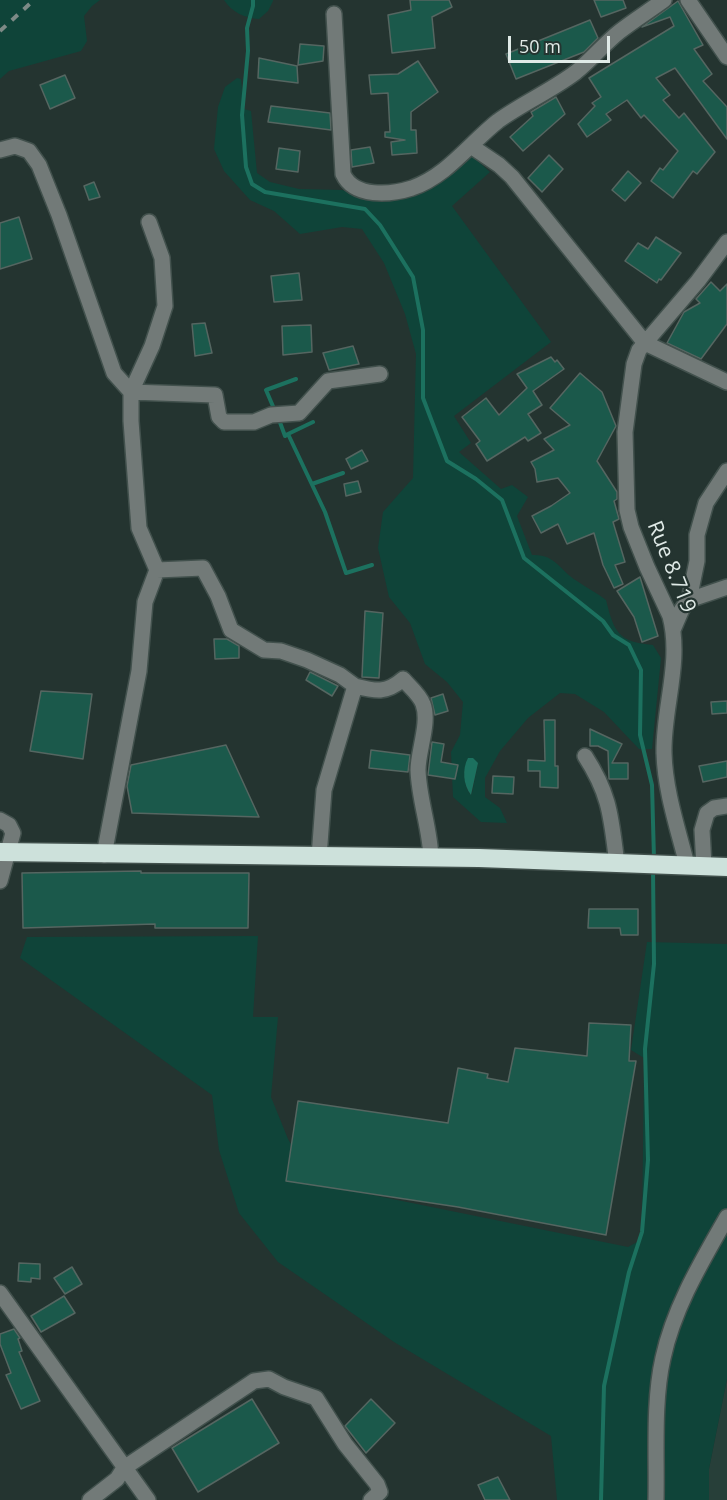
<!DOCTYPE html>
<style>
body{margin:0}
#map{position:relative;width:727px;height:1500px;overflow:hidden;background:#243430;font-family:"Open Sans",sans-serif}
canvas{display:block}
.scale{position:absolute;left:508px;top:36px;width:102px;height:27px;box-sizing:border-box;border:3px solid #e0eae7;border-top:0;padding-left:8px;font-size:18px;line-height:21px;white-space:nowrap;color:#e0eae7;-webkit-text-stroke:4px #243430;paint-order:stroke}
</style>
<div id="map">
<canvas width="727" height="1500"></canvas>
<div class="scale">50 m</div>
</div>
<script>
const ctx = document.querySelector('canvas').getContext('2d');
ctx.lineJoin = 'round';
function paint(path, color) { ctx.fillStyle = color; ctx.fill(path, 'evenodd'); }
function stroke(path, color, width, dash) { ctx.strokeStyle = color; ctx.lineWidth = width; ctx.lineCap = dash ? 'butt' : 'round'; ctx.setLineDash(dash || []); ctx.stroke(path); }
function drawText(font, color, halo, rows, align = 'center') {
  ctx.font = font + ' "Open Sans",sans-serif'; ctx.lineWidth = 4.5; ctx.setLineDash([]); ctx.textBaseline = 'middle'; ctx.strokeStyle = halo; ctx.fillStyle = color; for (const [text, x, y, turn = 0] of rows) {
    ctx.save(); ctx.translate(x, y); ctx.rotate((+turn || 0) * Math.PI / 180); ctx.textAlign = isNaN(turn) ? turn : align; if (halo) ctx.strokeText(text, 0, 0); ctx.fillText(text, 0, 0); ctx.restore();
  }
}
const built = new Path2D(`
 M727,1379v121h-18v-31z`);
const green = new Path2D(`
 M0,0h100l-8,6 -8,10 3,25 -6,10 -72,20 -9,8z
 M224,0h49v1l-5,10 -9,8c-15,-1 -27,-7 -35,-19z
 M237,78l4,1 3,30 7,2 6,62 13,9 29,7 43,1 44,11 38,-11 47,-35 19,17 -38,34 99,136 -97,74 17,27 -12,9 42,37 11,-4 16,12 -11,19 15,39c24,-1 27,15 45,26 10,7 20,12 29,19 8,32 12,42 47,45l8,13 -9,91h-13l-35,-37 -29,-18 -15,-1 -32,25 -28,33 -15,27v19l15,11 7,15 -26,-1 -28,-25 -2,-45 9,-17 3,-33 -16,-20 -22,-18 -15,-41 -21,-26 -11,-49 5,-36 30,-34 3,-124 -11,-40 -21,-51 -22,-34 -20,-2 -42,7 -26,-23 -24,-11 -26,-29 -10,-22 4,-42 7,-20zM478,763l-6,30 -1,2c-6,-6 -6,-16 -7,-24z
 M258,936l-5,81h25l-7,80 17,42 22,38 38,13 280,57 13,-7 1,-8 2,-174 -13,-8 16,-108 80,2v435l-18,90v31h-152l-6,-64 -157,-94 -116,-80 -39,-49 -20,-63 -7,-55 -192,-137 7,-21z`);
const water = new Path2D(`
 M468,758h5l5,5 -7,32c-8,-10 -9,-26 -3,-37z`);
const stream = new Path2D(`
 M253,0v6l-6,22 1,23 -6,64 4,52 6,17 13,8 100,17 15,16 33,52 10,53v68l24,63 29,18 26,21 22,58 79,63 10,14 16,10 12,25 -1,65 12,50 2,74
 M275,411l-9,-21 30,-11
 M278,417l7,19 3,-2 37,78 21,61 26,-8
 M288,434l25,-12
 M312,484l31,-11
 M601,1500l3,-114 25,-114 13,-40 6,-72 -3,-111 9,-85 -1,-94`);
const building = new Path2D(`
 M410,0h39l3,7 -20,10 3,31 -43,5 -4,-38 23,-5z
 M594,0h29l3,8 -25,9z
 M678,1l25,44 -9,4 18,25 -9,7 24,26v32l-52,-71 -19,10 14,17 -7,5 16,18 5,-5 31,39 -18,22 -4,-3 -20,27 -22,-17 9,-13 3,2 15,-19 -34,-36 -3,3 -14,-18 -21,14 5,6 -24,17 -9,-13 17,-18 -3,-3 9,-6 -12,-19 85,-52 -4,-9 -28,10z
 M590,20l8,18 -14,14 -68,27 -10,-25z
 M300,44l24,2 -1,15 -25,4z
 M259,58l38,8 1,17 -40,-5z
 M418,61l20,31 -27,20v18h5l1,23 -25,2 -1,-13 14,-2 -20,-3v-5h5l-2,-39 -17,1 -2,-19 29,-1z
 M65,75l10,23 -25,11 -10,-24z
 M556,97l9,17 -42,37 -13,-14 23,-21 -2,-4z
 M271,106l59,7 1,17 -63,-8z
 M370,147l4,16 -22,4 -1,-17z
 M279,148l21,3 -2,21 -22,-3z
 M549,155l14,14 -21,23 -14,-14z
 M628,171l13,12 -16,18 -13,-11z
 M94,182l6,15 -11,3 -5,-14z
 M19,217l13,42 -32,10v-46z
 M656,237l25,16 -20,27 -2,-1 -2,4 -32,-22 13,-18 10,6z
 M299,273l3,27 -28,2 -3,-26z
 M711,282l9,9 7,-7v40l-26,35 -34,-16 17,-31 16,-9 -4,-4z
 M205,323l7,30 -17,3 -3,-32z
 M311,325l1,27 -29,3 -1,-29z
 M353,346l6,18 -30,6 -6,-17z
 M551,357l4,5 2,-2 7,9 -31,22 9,14 -14,9 13,19 -13,8 -3,-4 -38,24 -11,-17 4,-3 -18,-24 24,-19 13,17 28,-27 -10,-14z
 M580,373l22,19 14,34 -19,35 20,31v7l-3,2 5,18 -6,3 12,40 -10,3 8,19 -9,4 -11,-23 -9,-32 -27,11 -9,-20 -17,9 -9,-17 19,-10 19,-13 -12,-15 -21,4 -2,-13 -4,-7 23,-12 -10,-11 26,-14 -20,-17z
 M362,450l6,11 -17,8 -5,-10z
 M358,481l3,11 -15,4 -2,-12z
 M640,577l18,59 -16,6 -8,-25 -17,-26z
 M365,611l18,2 -4,65 -17,-1z
 M214,639h13l12,7v12l-24,1z
 M310,672l28,14 -6,10 -26,-16z
 M41,691l51,3 -9,65 -53,-8z
 M443,694l5,17 -13,4 -4,-17z
 M727,701v12l-15,1 -1,-12z
 M544,720h11v46h3v22l-18,-1v-16h-12v-11l17,1z
 M590,729l32,15 -10,19h16v16h-19l-1,-28 -10,-5h-8z
 M432,742l12,2 -3,18 17,3 -3,14 -27,-4z
 M226,745l33,72 -127,-4 -5,-27 4,-21z
 M371,750l39,5 -2,17 -39,-4z
 M727,761v16l-24,5 -4,-16z
 M493,776l21,1 -1,17 -21,-1z
 M141,871v2h108l-1,55h-93v-4l-132,4 -1,-55z
 M589,909h49v26h-17l-1,-7h-32z
 M589,1023l42,2 -2,36h7l-30,174 -148,-28 -172,-26 12,-80 150,22 10,-55 30,6 -1,4 21,4 7,-34 72,8z
 M19,1263l21,1v15l-9,-1v4l-13,-1z
 M72,1267l10,17 -17,10 -11,-16z
 M64,1296l11,17 -34,19 -10,-16z
 M14,1329l6,9 -2,1 4,12 -3,1 21,49 -19,8 -15,-34 5,-2 -11,-29v-10z
 M252,1399l27,44 -81,49 -26,-44z
 M371,1399l24,24 -29,30 -21,-27z
 M498,1477l12,23h-25l-7,-15z`);
const minor = new Path2D(`
 M688,0l39,57
 M334,14l9,160c11,24 47,21 69,14 35,-12 58,-45 86,-67 25,-18 53,-30 78,-49 15,-12 28,-28 43,-40 14,-11 30,-21 45,-32
 M471,146l28,19 13,12 133,166 82,39
 M0,150l15,-4 14,5 10,14 20,50 55,158 17,19v29l8,107 18,42 -12,32 -6,69 -35,184
 M149,222l13,36 3,48 -13,40 -21,46 84,3 4,22 5,5h30l17,-7 28,-2 29,-32 52,-7
 M157,570l46,-2 15,28 13,34 33,20 17,1 26,9 33,15 15,11 -31,104 -5,67
 M689,600l38,-13
 M673,630l9,-21 7,-9 8,-39v-26l9,-32 21,-32
 M355,686c20,5 31,8 48,-7 6,7 17,16 20,25 7,18 -5,47 -5,66 1,30 12,58 13,88
 M585,756c26,40 26,63 32,108
 M0,820l9,5 4,8 -13,48
 M687,865c-9,-36 -22,-74 -23,-112 -1,-45 18,-91 6,-137l-23,-49 -16,-40 -4,-17 -2,-78 9,-68 5,-14 59,-69 29,-39
 M704,866l-2,-36 5,-17 7,-5 13,-2
 M0,1293l148,207
 M90,1500l27,-21 7,-11 130,-87 15,-2 15,8 32,11 29,46 32,40 3,8 -9,8
 M656,1500c1,-45 -3,-98 7,-142 11,-51 39,-97 64,-141`);
const highway = new Path2D(`
 M0,852l479,6 248,9`);
const rail = new Path2D(`
 M0,31l34,-31`);
const streetNames = [
 ["Rue 8.719",671,567,68]
];
paint(built, '#273f39');
paint(green, '#0f4439');
paint(water, '#1c715f');
stroke(stream, '#1c715f', 4);
paint(building, '#1b594b');
stroke(building, '#556661', 1.5);
stroke(minor, '#42514d', 18);
stroke(highway, '#42514d', 21);
stroke(minor, '#727a78', 15);
stroke(highway, '#cde1db', 18);
stroke(rail, '#7d8a86', 4, [8, 8]);
drawText('21px', '#e0eae7', '#243430', streetNames);
</script>
